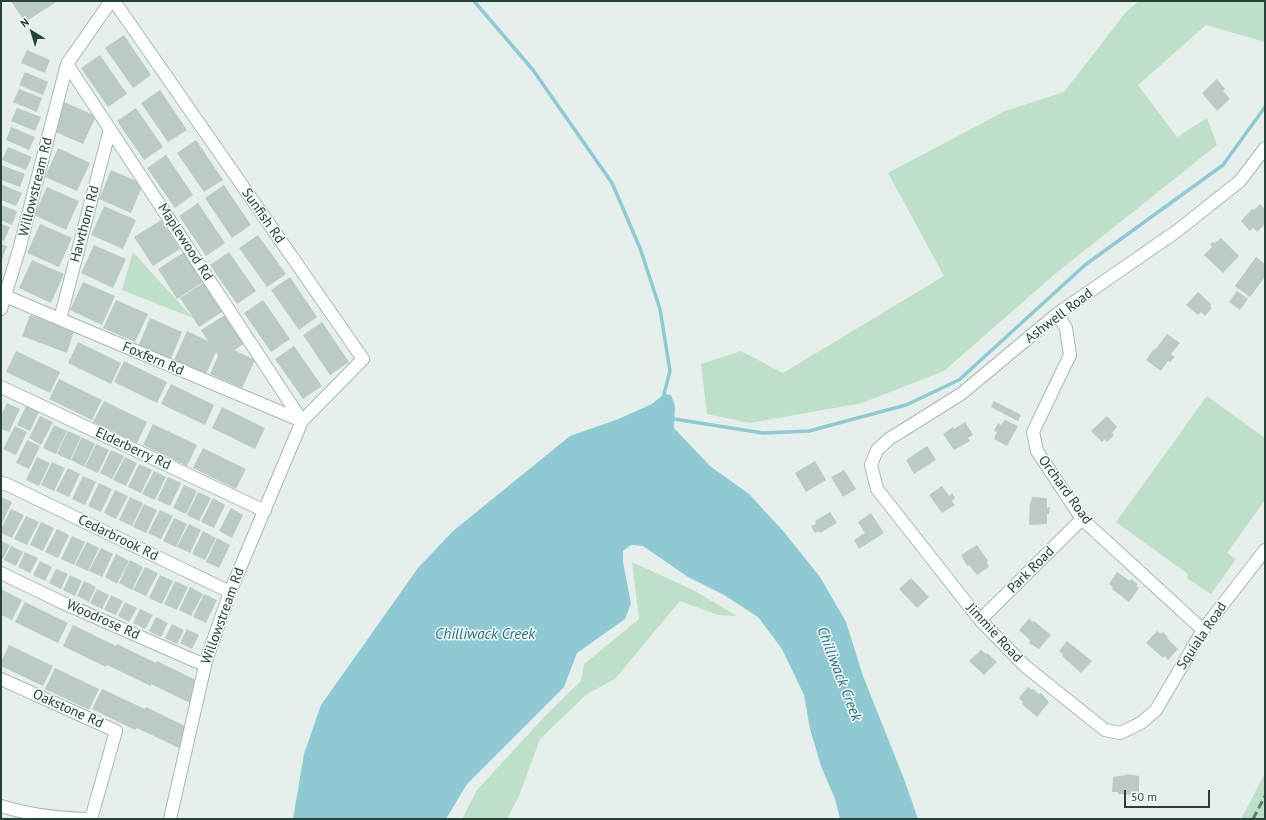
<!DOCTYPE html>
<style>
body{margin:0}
#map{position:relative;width:1266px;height:820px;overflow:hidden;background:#e6efeb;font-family:"PT Sans",sans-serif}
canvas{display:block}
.frame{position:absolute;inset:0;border:2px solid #24423a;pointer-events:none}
.north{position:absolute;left:12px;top:12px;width:40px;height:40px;-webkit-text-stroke:3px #f7fbf9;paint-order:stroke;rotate:322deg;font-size:11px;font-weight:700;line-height:16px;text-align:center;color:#24423a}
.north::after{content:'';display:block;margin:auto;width:14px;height:18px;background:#24423a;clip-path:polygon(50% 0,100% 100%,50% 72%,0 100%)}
.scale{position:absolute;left:1124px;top:790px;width:86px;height:18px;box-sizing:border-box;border:2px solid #24423a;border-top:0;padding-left:5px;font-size:12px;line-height:14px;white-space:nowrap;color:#24423a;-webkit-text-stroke:3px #f7fbf9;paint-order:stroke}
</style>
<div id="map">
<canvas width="1266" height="820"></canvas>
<div class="frame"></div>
<div class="north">N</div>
<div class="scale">50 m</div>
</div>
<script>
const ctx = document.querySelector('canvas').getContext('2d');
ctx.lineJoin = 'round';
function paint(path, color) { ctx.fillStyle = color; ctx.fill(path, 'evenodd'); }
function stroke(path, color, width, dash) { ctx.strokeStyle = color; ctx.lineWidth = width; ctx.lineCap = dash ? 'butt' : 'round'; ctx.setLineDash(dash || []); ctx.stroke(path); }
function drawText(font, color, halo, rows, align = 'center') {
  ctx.font = font + ' "PT Sans",sans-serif'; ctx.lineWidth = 3; ctx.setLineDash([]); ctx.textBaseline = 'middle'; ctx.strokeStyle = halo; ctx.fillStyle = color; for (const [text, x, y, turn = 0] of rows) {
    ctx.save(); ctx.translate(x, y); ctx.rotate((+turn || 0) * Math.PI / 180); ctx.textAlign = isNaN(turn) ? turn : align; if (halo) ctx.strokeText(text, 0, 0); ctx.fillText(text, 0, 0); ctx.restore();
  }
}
const green = new Path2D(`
 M1139,1h126v41l-59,-17 -68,60 39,52 30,-19 10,27 -162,129 -111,97 -82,32 -112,20 -43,-9 -6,-50 40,-13 42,22 161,-97 -56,-103 117,-62 59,-19 62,-80z
 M133,252l60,66 -71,-28z
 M1207,396l58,42v62l-38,53 9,6 -25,35 -24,-16 1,-4 -72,-52z
 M632,562l61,28 44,26 -19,-1 -38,-14 -65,78 -28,15 -47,45 -21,57 -12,23h-45l15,-29 69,-75 35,-34 3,-17 55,-45z
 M1265,773v46h-24z`);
const water = new Path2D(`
 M664,394l7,1 4,11 -1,22 36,38 39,28 35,38 36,45 26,45 17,54 41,103 14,40h-78l-5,-20 -14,-33 -11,-37 -6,-34 -22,-46 -24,-32 -34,-22 -36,-18 -45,-31 -12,-1 -8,6v11l8,42 -6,15 -48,34 -13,34 -97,97 -21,35h-153l11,-65 17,-49 97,-137 35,-37 117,-95 46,-16 36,-16z`);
const stream = new Path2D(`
 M474,1l59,69 79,113 28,65 20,61 10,62 -6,23 1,3
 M670,420l4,-1 89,14 46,-2 97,-26 53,-25 126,-115 138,-100 42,-58`);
const building = new Path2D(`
 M11,1h47l-33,21z
 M124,35l27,40 -18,13 -28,-40z
 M27,50l23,10 -5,13 -24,-10z
 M100,55l27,39 -19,13 -27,-39z
 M25,72l23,10 -5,13 -24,-10z
 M1217,79l8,10 -2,2 7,8 -13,12 -15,-18z
 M19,89l23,9 -5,14 -24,-10z
 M160,90l27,40 -19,12 -27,-39z
 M64,102l32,14 -13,28 -32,-14z
 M17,108l24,9 -6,14 -24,-10z
 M136,108l27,39 -19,13 -27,-39z
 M11,127l24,10 -6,13 -23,-10z
 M196,140l27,40 -19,12 -27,-39z
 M8,147l24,10 -6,13 -24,-10z
 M58,148l32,15 -13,28 -32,-14z
 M166,155l27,40 -18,13 -28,-40z
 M1,165l24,9 -5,13 -19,-7z
 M111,170l32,14 -12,29 -32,-14z
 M1,184l21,9 -6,13 -15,-6z
 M224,185l27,40 -19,13 -27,-40z
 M47,187l32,14 -13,29 -32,-15z
 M198,203l27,40 -19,13 -27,-40z
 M1260,204l5,5v15l-8,8 -4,-4 -3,3 -9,-10 11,-12 2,1z
 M1,205l16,6 -5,14 -11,-5z
 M104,206l32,14 -13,29 -32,-14z
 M161,220l19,29 -27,17 -19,-29z
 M1,224l9,3 -6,14 -3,-2z
 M40,224l32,14 -13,29 -32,-14z
 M258,235l28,39 -19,13 -28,-39z
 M1221,238l18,18 -16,17 -19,-18 8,-8 -2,-3 3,-2 2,1z
 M1,244l6,2 -6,16z
 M94,245l32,14 -13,29 -32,-15z
 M184,252l19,30 -26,17 -19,-30z
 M229,252l27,39 -19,13 -27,-39z
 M1256,257l9,7v13l-15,20 -15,-11z
 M32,260l32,14 -13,29 -32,-15z
 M290,277l27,40 -18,13 -28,-40z
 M206,281l19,29 -26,17 -19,-29z
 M83,282l32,14 -13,29 -32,-15z
 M1237,291l11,8 -8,11 -11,-8z
 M1198,292l13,12 -1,2 2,2 -7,8 -4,-4 -3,3 -12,-10z
 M116,300l32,14 -13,28 -32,-14z
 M263,300l27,39 -19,13 -27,-39z
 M228,313l19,29 -13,8 21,10 -13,28 -32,-14 8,-18 -2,-4 -10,22 -32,-14 13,-29 21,10 -7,-11z
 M30,315l44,16 -7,22 -45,-17z
 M150,318l32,14 -12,29 -32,-14z
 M322,322l27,40 -19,13 -27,-40z
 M1167,334l13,9 -9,11 4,3 -5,5 -2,-1 -7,10 -15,-11 8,-11 1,1z
 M78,342l43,21 -10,21 -43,-21z
 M294,346l28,40 -19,13 -28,-40z
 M16,351l44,21 -10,21 -44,-21z
 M124,361l43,21 -10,21 -43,-21z
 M59,379l43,21 -10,20 -43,-21z
 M171,384l43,21 -9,20 -44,-21z
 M104,401l43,21 -10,21 -44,-21z
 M994,401l27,14 -3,6 -27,-14z
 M28,402l13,6 -11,23 -13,-6z
 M7,403l13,6 -11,23 -8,-3v-13z
 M222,407l43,21 -10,21 -43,-21z
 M40,416l13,6 -12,23 -12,-7z
 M1107,416l10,11 -5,6 2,2 -7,7 -2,-3 -3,3 -11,-11z
 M1005,420l13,6 -11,20 -13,-7 3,-7 -3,-1 4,-8 3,2z
 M965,422l8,13 -5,3 2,3 -16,9 -11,-16 10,-7 1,2z
 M153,424l44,21 -10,21 -44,-21z
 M54,425l13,6 -11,23 -13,-6z
 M15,426l12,6 -11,23 -13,-6z
 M68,431l13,6 -11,23 -13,-6z
 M82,437l13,7 -11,23 -13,-7z
 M27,440l13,6 -11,23 -13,-6z
 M96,444l13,6 -11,23 -13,-6z
 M927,446l9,14 -22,14 -8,-14z
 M203,448l43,21 -10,20 -43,-21z
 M111,450l13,6 -12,23 -12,-6z
 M37,457l13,6 -11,23 -13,-6z
 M125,457l12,6 -11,23 -13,-6z
 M815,461l11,19 -20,12 -11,-19z
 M52,462l13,6 -11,23 -13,-6z
 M139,464l13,6 -11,23 -13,-6z
 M68,468l12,6 -11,23 -13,-6z
 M844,470l12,19 -13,8 -12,-20z
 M154,471l12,6 -11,23 -13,-6z
 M83,476l13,6 -11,23 -13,-6z
 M168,477l13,6 -11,23 -13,-6z
 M99,483l13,6 -11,23 -13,-6z
 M184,485l13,6 -11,23 -13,-6z
 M942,486l7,10 3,-3 3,5 -3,3 3,4 -13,8 -13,-18z
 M115,490l13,6 -12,23 -12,-6z
 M198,492l13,6 -12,23 -12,-6z
 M1,497l11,5 -11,23z
 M130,497l13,6 -11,23 -13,-6z
 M1032,497l15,1v10l3,-1 -1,7h-2v10l-18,1 1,-23h1z
 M213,498l12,7 -11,23 -13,-6z
 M144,504l13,6 -11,23 -13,-6z
 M231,508l12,7 -11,23 -13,-7z
 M11,509l13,6 -12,23 -11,-5v-4z
 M160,510l13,6 -12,23 -13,-6z
 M830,512l7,11 -17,10 -1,-2 -4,2 -4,-7 5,-2 -1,-3z
 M871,513l13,20 -25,16 -5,-9 11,-7 -7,-11z
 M26,516l13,6 -12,23 -13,-6z
 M174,518l13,6 -11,23 -13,-6z
 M41,522l13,6 -11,23 -13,-6z
 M189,524l12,6 -11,23 -13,-6z
 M57,529l12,6 -11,23 -13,-6z
 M203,531l13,7 -11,22 -13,-6z
 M72,536l13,6 -11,23 -13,-6z
 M217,538l13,7 -11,23 -13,-6z
 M1,541l9,4 -7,14 -2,-1z
 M87,542l12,6 -11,23 -13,-6z
 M977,545l11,16 -1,2 2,4 -12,8 -8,-10 -2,1 -6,-11z
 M11,546l12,6 -7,14 -12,-6z
 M101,548l12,6 -11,23 -13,-6z
 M25,552l13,6 -8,15 -12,-6z
 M116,554l13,7 -12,23 -12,-7z
 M130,560l13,7 -11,23 -13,-7z
 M40,561l12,6 -7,14 -12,-6z
 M145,567l13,6 -12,23 -13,-6z
 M56,569l12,5 -7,15 -12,-6z
 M1117,572l13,9 1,-2 7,5 -2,2 3,2 -10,14 -17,-13 1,-2 -4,-3z
 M70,575l12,6 -7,15 -12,-6z
 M160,575l13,6 -11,23 -13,-6z
 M911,578l18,19 -12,11 -18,-19z
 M84,581l12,6 -7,15 -12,-6z
 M175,581l13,6 -11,23 -13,-6z
 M190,587l13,7 -12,22 -12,-6z
 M1,589l21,11 -10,20 -11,-5z
 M97,589l12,6 -7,14 -12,-6z
 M204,594l13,6 -11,23 -13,-6z
 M111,595l12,6 -7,14 -12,-5z
 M25,602l43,21 -10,20 -43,-21z
 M125,602l12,6 -8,14 -11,-6z
 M140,609l13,6 -8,14 -12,-6z
 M156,617l12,6 -7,14 -12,-6z
 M1029,619l4,3 1,-1 17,14 -12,14 -10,-6 1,-3 -11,-10z
 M172,624l12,6 -7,14 -12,-6z
 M73,625l43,21 1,-2 39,19 1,-2 43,21 -10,21 -39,-19v2l-44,-21 -1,2 -43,-21z
 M187,629l12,6 -7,14 -12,-6z
 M1157,631l4,3 2,-2 5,5 -1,1 11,11 -10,11 -3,-4 -2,2 -17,-15z
 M1067,641l25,20 -11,12 -19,-17 1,-2 -4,-3z
 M9,645l44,21 -10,20 -42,-20v-4z
 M981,650l5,4 1,-1 10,9 -13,13 -15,-14z
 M55,668l44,21 -10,21 -44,-21z
 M1028,687l4,3 1,-1 6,5 2,-1 8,9 -12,15 -15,-13 1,-2 -4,-4z
 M102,689l43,20 1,-2 43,21 -10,20 -42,-20 -2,2 -43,-21z
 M1126,774l13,2v19l-21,-1v-2h-6l1,-15 13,-2z`);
const minor = new Path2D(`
 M114,1l249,358 -61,62 -72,171 -24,69 -36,158
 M67,64l235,357
 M1265,148l-25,33 -63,50 -120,83 -96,80 -72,45 -12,11 -6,15 6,24 103,131 45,46 80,64 15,3 21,-10 15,-13 47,-80 62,-80
 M5,296l297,125
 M1,309l18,-59 48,-186 44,-63
 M1057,314l9,14 4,27 -37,77 4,19 45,68 121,111
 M60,319l50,-190
 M1,387l264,124
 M1,483l5,1 224,108
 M1,573l60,29 134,59 6,2 5,-2
 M980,620l102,-101
 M1,679l115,52 -25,88
 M1,806c28,9 55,12 84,13`);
const rail = new Path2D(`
 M1253,819l12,-23`);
const streetNames = [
 ["Willowstream Rd",36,187,-76],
 ["Sunfish Rd",263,216,55],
 ["Hawthorn Rd",85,224,-75],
 ["Maplewood Rd",185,242,57],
 ["Ashwell Road",1059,316,-37],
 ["Foxfern Rd",153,359,23],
 ["Elderberry Rd",133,449,25],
 ["Orchard Road",1065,490,54],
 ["Cedarbrook Rd",118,538,26],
 ["Park Road",1031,570,-45],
 ["Willowstream Rd",223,616,-70],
 ["Woodrose Rd",103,620,24],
 ["Jimmie Road",994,633,47],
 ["Squiala Road",1202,636,-56],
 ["Oakstone Rd",68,709,24]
];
const waterNames = [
 ["Chilliwack Creek",485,635],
 ["Chilliwack Creek",839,674,69]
];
paint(green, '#bfe0c8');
paint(water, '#8ec9d4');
stroke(stream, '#8ec9d4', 3.5);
paint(building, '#bbcac4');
stroke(minor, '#a8b8b2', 14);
stroke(minor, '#fff', 12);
stroke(rail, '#5f7d75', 3, [8, 4]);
drawText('14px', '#24423a', '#f7fbf9', streetNames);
drawText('italic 15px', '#1c6f80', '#f7fbf9', waterNames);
</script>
